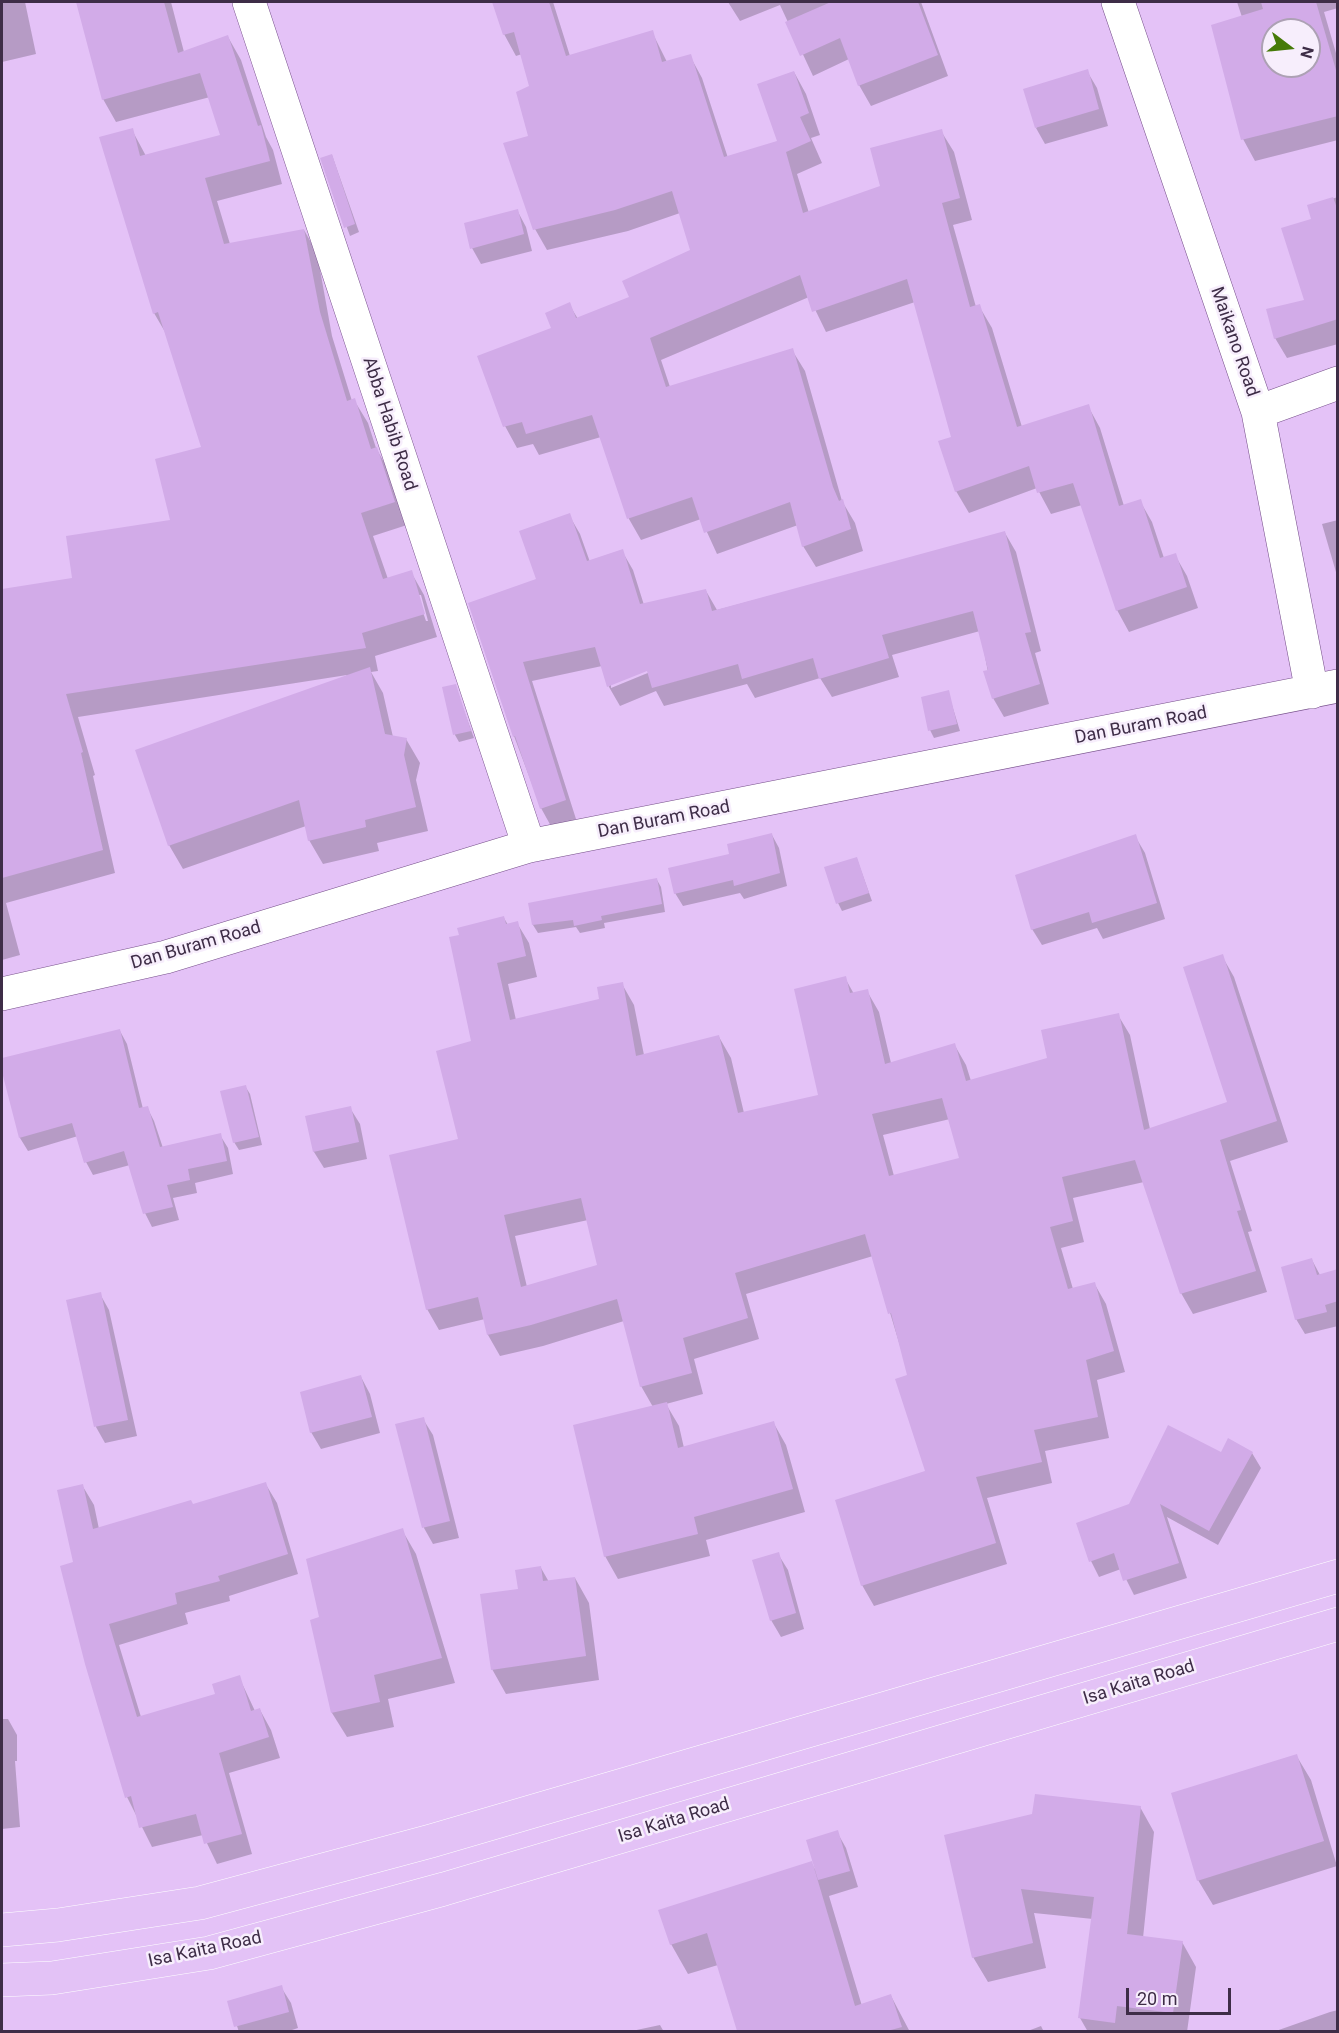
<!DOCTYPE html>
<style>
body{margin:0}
#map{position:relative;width:1339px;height:2033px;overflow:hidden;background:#e4c2f7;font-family:Roboto,sans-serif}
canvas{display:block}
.frame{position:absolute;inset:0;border:3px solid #3e2d47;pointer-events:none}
.north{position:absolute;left:1261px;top:18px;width:60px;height:60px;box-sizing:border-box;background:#f7eefc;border:2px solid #ada1b4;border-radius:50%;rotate:106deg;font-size:16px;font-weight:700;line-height:24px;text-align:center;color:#3e2d47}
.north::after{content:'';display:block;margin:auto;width:21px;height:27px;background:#467a08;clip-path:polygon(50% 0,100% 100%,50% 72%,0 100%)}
.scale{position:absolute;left:1126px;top:1988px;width:105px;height:27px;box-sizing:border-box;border:3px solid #3e2d47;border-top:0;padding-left:8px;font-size:18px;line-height:21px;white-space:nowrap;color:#3e2d47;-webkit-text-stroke:4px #f7eefc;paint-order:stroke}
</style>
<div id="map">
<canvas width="1339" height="2033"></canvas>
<div class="frame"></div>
<div class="north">N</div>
<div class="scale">20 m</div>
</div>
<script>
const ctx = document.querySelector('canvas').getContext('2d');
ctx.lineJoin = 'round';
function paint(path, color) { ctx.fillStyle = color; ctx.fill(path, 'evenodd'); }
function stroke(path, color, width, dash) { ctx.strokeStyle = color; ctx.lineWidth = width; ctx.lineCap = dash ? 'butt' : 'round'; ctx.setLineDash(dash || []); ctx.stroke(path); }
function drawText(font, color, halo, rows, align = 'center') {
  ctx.font = font + ' Roboto,sans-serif'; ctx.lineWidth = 5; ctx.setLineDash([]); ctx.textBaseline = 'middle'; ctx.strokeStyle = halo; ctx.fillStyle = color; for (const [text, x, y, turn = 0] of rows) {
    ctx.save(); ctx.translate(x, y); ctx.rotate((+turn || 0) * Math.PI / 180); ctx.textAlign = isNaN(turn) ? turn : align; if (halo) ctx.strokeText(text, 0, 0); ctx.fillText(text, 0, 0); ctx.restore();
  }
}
const shadow = new Path2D(`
 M2,2h23l11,52 -34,8z
 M78,2h93l13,50 44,-15 13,23 25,77 7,13 9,34 -65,17 13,43 74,-14 13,23 15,83 20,65 2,-1 14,23 8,25 13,23 18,54 -34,11 15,43 23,-7 13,23 13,42 -62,19 3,15 -7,1 12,21 10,44 13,2 14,24 -4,17 12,51 -51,12 2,8 -56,13 -14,-24 -3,-14 -123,43 -14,-24 178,-170 -269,42 17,58 -2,1 22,97 -109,30 14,52 -18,5v-277l31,-8 41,-96 98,-58 31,-73 -35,-111 -14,-24 -22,-183 14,26 76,-20 -12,-39 -94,25 -13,-23zM417,595h4l7,26h-2z
 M493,2h60l17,54 82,-24 15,30 23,-6 12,22 26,80 51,-16 15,-70 12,22 14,41 -9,3 11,25 -25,11 12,39 73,-26 59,-56 13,21 18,68 -19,5 23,82 3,-1 13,22 30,99 66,-21 12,22 24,78 16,-5 12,21 12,36 11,-3 12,21 11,32 -69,24 -12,-22 -35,-105 -31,9 -14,-26 -68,25 -13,-22 -3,-54 -38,-135 -89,30 -17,-35 -148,63 9,27 122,-37 13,21 37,130 13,22 8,28 -47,16 -13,-21 -5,-21 -81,29 -16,-35 -60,21 -12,-21 -28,-82 -62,18 -6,-11 -16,4 -12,-22 48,-97 16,-25 9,15 53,-22 61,-47 -12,-37 -52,18 -81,19 -12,-21 -5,-92 1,-51 -9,-32 -6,2 -12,-22z
 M728,2h193l27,74 -77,30 -12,-21 -10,-26 -36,17 -33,-71 -40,16z
 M1237,2h101v6l-14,4 14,48v80l-83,21 -12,-22 -1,-122zM1273,30h36v36h-36z
 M1087,71l10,17 11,38 -63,18 -9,-16z
 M332,155l27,77 -9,4 -28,-77z
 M1338,197v147l-51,14 -12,-20 31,-37 7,-81 -5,-14z
 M517,210l9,17 6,24 -51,13 -9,-16z
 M569,515l11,19 10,28 32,-11 11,19 11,35 62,-14 11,19 288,-77 11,19 25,99 -6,2 14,51 -45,13 -11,-19 -13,-67 -88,24 7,22 -67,20 -12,-19 -65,20 -8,-14 -83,22 -8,-15 -36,15 -11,-19 -7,-21 -70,15 44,138 -24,9 -11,-20 -27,-72 -44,-133 68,-23zM653,667l2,3 -44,18v-4z
 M1338,520v59l-16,-55z
 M455,686l19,52 -15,4 -4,-7 -11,-47z
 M948,692l12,39 -26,7 -4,-8z
 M772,835l7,13 8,38 -43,13 -4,-6 -57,13 -8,-13 56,-38z
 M1135,836l10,17 20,66 -62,20 -6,-11 -55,17 -10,-16z
 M857,859l15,42 -30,10 -4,-8z
 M657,880l4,7 4,25 -61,11 1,5 -25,5 -4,-6 -38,6 -5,-8 -3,-21z
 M504,918l4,7 9,-2 12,20 8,34 -29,7 8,36 85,-20 21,-16 12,21 10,50 75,-18 12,21 13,55 76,-17 25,-118 9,16 13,-3 12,21 12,51 63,-19 12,21 5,16 78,-22 69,-44 12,20 20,94 79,-26 -7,-147 12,21 54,165 -58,19 22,70 -4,1 19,60 -74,22 -12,-21 -37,-111 -71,16 11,44 -23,6 12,41 21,-6 12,21 19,68 -28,8 12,58 -64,13 7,32 -65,15 20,66 -133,42 -12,-21 65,-113 -18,-96 -36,-120 -127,38 13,45 -65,20 9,35 -37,10 13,22 5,22 89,-26 13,23 19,67 -99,28 4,16 -92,23 -13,-23 48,-149 -12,-21 -17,-65 -81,25 -43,10 -12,-21 -3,-16 -46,11 -12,-21 33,-169 13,-98 -13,-106zM950,1119l11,40 -67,17 -11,-41zM588,1220l11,46 -72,21 -12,-51z
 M120,1031l7,13 16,65 4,-2 7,14 9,27 57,-13 8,13 5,26 -38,9 2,10 -24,5 6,22 -27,7 -7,-14 -15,-48 -37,10 -7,-13 -8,-26 -50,15 -8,-13 -18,-72v-6z
 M245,1086l5,8 12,51 -23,5 -5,-8z
 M350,1108l10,16 7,35 -43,9 -10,-16 -7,-34z
 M1312,1260l8,15 18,1v50l-33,8 -9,-15z
 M100,1294l9,16 28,126 -32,7 -9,-16z
 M361,1377l9,17 10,39 -59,16 -10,-17z
 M423,1419l10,16 26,103 -26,6 -9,-16 -27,-103z
 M1252,1453l9,15 -43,77 -51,-28 20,61 -53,17 -13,-26 -22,8 -8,-16 39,-56 92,-51z
 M265,1483l12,20 21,71 -69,22 1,5 -45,12 3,11 -69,21 22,72 76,-22 22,-18 16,34 5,-1 11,20 9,28 -51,15 23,81 -35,10 -14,-29 -51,12 -25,-50 -52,-234 7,-78 12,20 5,24 94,-23z
 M402,1530l14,24 39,129 -67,16 6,28 -47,10 -15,-24 -20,-92 9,-3z
 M778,1554l10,16 16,59 -23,8 -10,-17z
 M541,1568l8,14 26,-4 14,25 10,77 -93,14 -14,-25 27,-78z
 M2,1719h6l9,16v26h-2l5,66 -18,2z
 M1296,1755l15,25 26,86 -124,39 -15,-25z
 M1140,1807l14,25 -11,106 39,4 14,25 -9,65h-99l-8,-14 13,-99 -59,-6 12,55 -58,14 -15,-25 61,-141z
 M837,1832l9,16 12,39 -29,9 33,110 29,-10 19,36h-172l-20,-67 -30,9 -17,-30 140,-81 4,6z
 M281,1987l10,16 7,25 -12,4h-47l-10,-30z
 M1338,2010v22h-65l57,-20z
 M660,2025l4,7h-37z
 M1041,2026l3,6h-19z`);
const building = new Path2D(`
 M76,2h88l14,51 50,-18 30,91 3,-1 9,36 -65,17 19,66 80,-15 16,83 27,89 8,-3 16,51 6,-2 18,55 -34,11 22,66 29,-9 13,44 -63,19 4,15 -300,46 17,58 -2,1 22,97 -101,28v-289l70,-11 -6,-42 104,-16 -15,-61 46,-12 -43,-135 -5,2 -54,-177 34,-9 7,28 80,-21 -20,-62 -98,27z
 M492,2h57l17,54 87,-26 9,32 29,-8 33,103 53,-16 -20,-57 37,-13 15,42 -9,4 11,24 -25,11 17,61 77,-27 -10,-38 72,-19 18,69 -18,5 28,104 10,-3 37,123 72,-23 30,102 22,-7 19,59 16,-5 11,34 -71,24 -43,-128 -36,10 -8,-27 -74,26 -17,-51 13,-4 -44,-158 -95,33 -12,-37 -150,63 16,49 127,-39 40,139 6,14 4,-2 8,30 -49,18 -12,-45 -86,31 -12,-36 -65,22 -35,-104 -66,19 -4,-12 -19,5 -26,-71 74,-28 -6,-15 25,-11 6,16 53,-21 -7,-16 68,-31 -18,-59 -57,19 -82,20 -30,-87 25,-7 -12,-44 13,-6 -15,-54 -11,3z
 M831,2h87l20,53 -80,31 -18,-48 -40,18 -15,-34z
 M1261,2h55l22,75v39l-97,24 -30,-115 52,-16zM1273,30h36v36h-36z
 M1088,69l11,40 -64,19 -12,-39z
 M332,154l23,70 -11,4 -24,-70z
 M1333,197l5,14v108l-64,20 -8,-30 38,-9 -23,-72 30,-9 -4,-14z
 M518,209l6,25 -54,15 -6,-26z
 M570,513l17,48 36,-12 17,55 66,-15 6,22 293,-80 26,101 -6,1 15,51 -48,15 -9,-28 5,-1 -15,-59 -91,24 7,23 -70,21 -6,-21 -71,21 -4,-15 -86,24 -5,-17 -40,16 -12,-40 -72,15 43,138 -26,9 -25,-73 -2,1 -45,-134 68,-24 -17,-48z
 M370,667l15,67 22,4 -3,17 12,52 -51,13 1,7 -58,14 -9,-41 -131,46 -33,-96z
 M456,684l15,47 -18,4 -11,-48z
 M949,690l8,34 -29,7 -7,-34z
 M772,833l8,40 -46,13 -1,-6 -59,14 -6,-26 61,-14 -2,-10z
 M1136,834l21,69 -65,20 -3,-11 -58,18 -16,-55z
 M857,857l12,36 -33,11 -12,-37z
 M657,878l5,26 -61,12 1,4 -28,6 -1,-6 -41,5 -4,-22z
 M504,916l2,8 12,-3 8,35 -29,7 13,57 89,-21 -2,-12 26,-5 13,74 83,-21 19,78 80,-18 -24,-106 52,-13 4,17 18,-4 17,75 70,-21 11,38 81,-23 -6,-28 78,-17 25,117 83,-28 -44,-135 40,-13 54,167 -57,19 21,70 -4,1 19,60 -76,23 -45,-134 -73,17 11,44 -23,6 18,62 27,-7 19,69 -28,9 12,57 -64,13 8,32 -66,15 20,66 -135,43 -26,-86 90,-29 -30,-92 12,-4 -16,-62 -3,1 -23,-80 -130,39 13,45 -65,20 9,35 -52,14 -23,-88 -86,26 -44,10 -9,-38 -52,13 -37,-155 69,-16 -22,-88 35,-10 -22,-104 10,-2 -2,-7zM942,1098l17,60 -70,18 -17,-62zM581,1198l16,67 -76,22 -17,-72z
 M120,1029l19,79 9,-2 12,41 61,-14 6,28 -39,8 2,11 -23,5 6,22 -30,7 -19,-63 -40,12 -12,-40 -53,15 -17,-66v-14z
 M246,1085l13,52 -26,6 -13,-52z
 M351,1106l8,36 -46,10 -8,-36z
 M1312,1258l5,17 21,-6v32l-13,4 2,7 -32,8 -14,-53z
 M101,1292l27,128 -34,7 -28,-127z
 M361,1375l11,42 -62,16 -10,-41z
 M667,1402l11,46 96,-27 19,68 -99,28 4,17 -94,23 -31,-132z
 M424,1417l26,104 -28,7 -27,-104z
 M1168,1425l53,27 7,-14 25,14 -44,79 -49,-27 19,59 -56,18 -9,-28 -25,9 -13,-39 53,-19z
 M266,1482l22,72 -70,22 2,5 -45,12 2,11 -68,20 28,93 78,-23 -3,-10 28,-9 11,36 9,-3 9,29 -50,16 23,81 -38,10 -8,-30 -57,14 -8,-32 -6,2 -40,-134 -25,-98 13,-4 -16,-72 26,-6 10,45 98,-29 2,4z
 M403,1528l39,130 -68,17 6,27 -49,11 -21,-93 9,-3 -13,-58z
 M779,1552l17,61 -26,8 -18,-61z
 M541,1566l2,15 32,-4 11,79 -95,14 -11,-76 38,-5 -3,-19z
 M1297,1754l27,87 -127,40 -26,-88z
 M1035,1794l106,12 -14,128 56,7 -10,72 -56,-7 -2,17 -37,-5 16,-121 -73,-8 12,54 -61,15 -28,-123 88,-21z
 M838,1830l12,41 -32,9 -12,-40z
 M812,1861l43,145 36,-12 11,33 -15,4h-150l-30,-98 -37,12 -12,-35z
 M282,1985l7,27 -55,15 -7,-26z`);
const minor = new Path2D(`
 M249,2l280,844
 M1118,2l140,410 54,280
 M1258,412l80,-29
 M2,994l164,-37 363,-111 809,-160`);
const major = new Path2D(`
 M2,1930l56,-5 142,-22 231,-62 907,-265
 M2,1980l50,-2 157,-25 235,-64 894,-265`);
const streetNames = [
 ["Maikano Road",1234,342,71],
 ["Abba Habib Road",389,424,72],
 ["Dan Buram Road",1141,726,-11],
 ["Dan Buram Road",664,820,-11],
 ["Dan Buram Road",196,946,-16],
 ["Isa Kaita Road",1139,1683,-17],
 ["Isa Kaita Road",674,1821,-17],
 ["Isa Kaita Road",205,1950,-12]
];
paint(shadow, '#0003');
paint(building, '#d2abe8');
stroke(minor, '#76508a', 34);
stroke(major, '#fff', 34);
stroke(minor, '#fff', 33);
stroke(major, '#e3c2f6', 33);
drawText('18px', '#3e2d47', '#f7eefc', streetNames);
</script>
